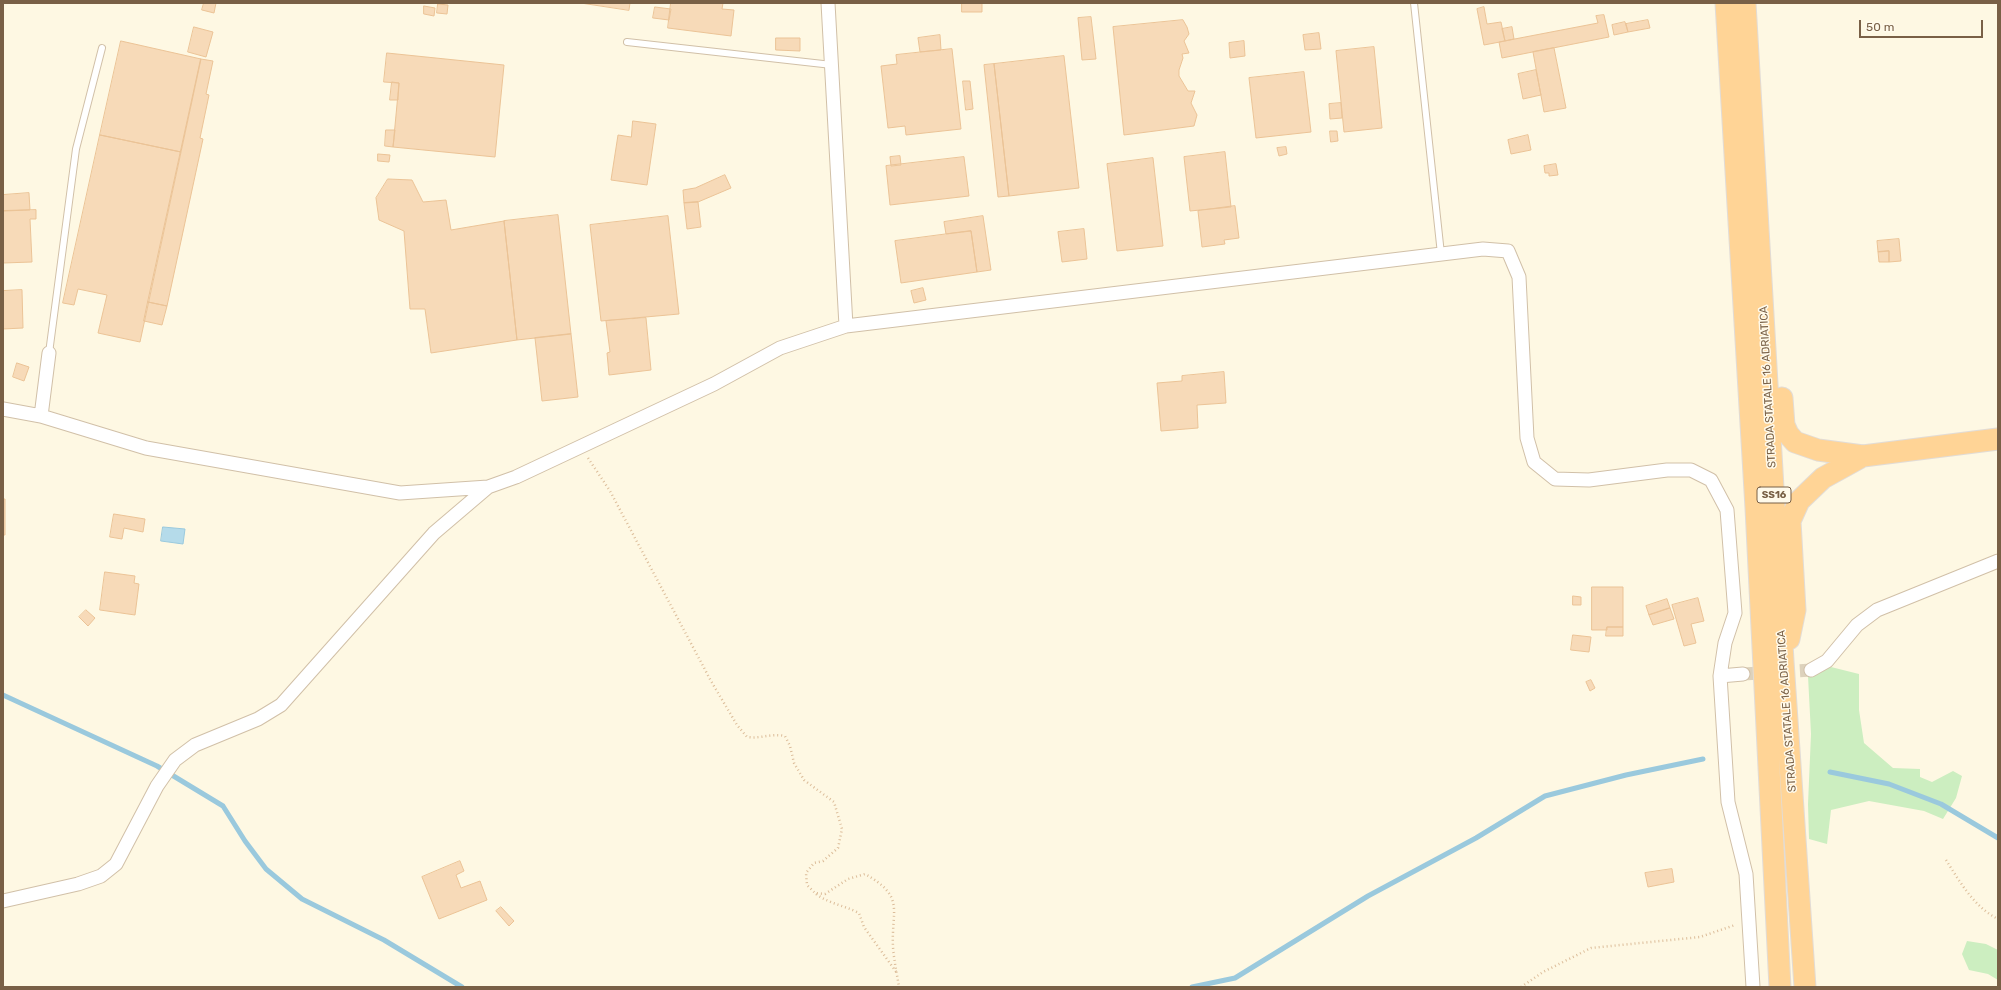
<!DOCTYPE html>
<style>
body{margin:0}
#map{position:relative;width:2001px;height:990px;overflow:hidden;background:#fef8e3;font-family:Rubik,sans-serif}
canvas{display:block}
.frame{position:absolute;inset:0;border:4px solid #796046;pointer-events:none}
.scale{position:absolute;left:1859px;top:20px;width:124px;height:18px;box-sizing:border-box;border:2px solid #796046;border-top:0;padding-left:5px;font-size:12px;line-height:14px;white-space:nowrap;color:#796046;-webkit-text-stroke:3px #fffaeb;paint-order:stroke}
</style>
<div id="map">
<canvas width="2001" height="990"></canvas>
<div class="frame"></div>
<div class="scale">50 m</div>
</div>
<script>
const ctx = document.querySelector('canvas').getContext('2d');
ctx.lineJoin = 'round';
function paint(path, color) { ctx.fillStyle = color; ctx.fill(path, 'evenodd'); }
function stroke(path, color, width, dash) { ctx.strokeStyle = color; ctx.lineWidth = width; ctx.lineCap = dash ? 'butt' : 'round'; ctx.setLineDash(dash || []); ctx.stroke(path); }
function drawText(font, color, halo, rows, align = 'center') {
  ctx.font = font + ' Rubik,sans-serif'; ctx.lineWidth = 3; ctx.setLineDash([]); ctx.textBaseline = 'middle'; ctx.strokeStyle = halo; ctx.fillStyle = color; for (const [text, x, y, turn = 0] of rows) {
    ctx.save(); ctx.translate(x, y); ctx.rotate((+turn || 0) * Math.PI / 180); ctx.textAlign = isNaN(turn) ? turn : align; if (halo) ctx.strokeText(text, 0, 0); ctx.fillText(text, 0, 0); ctx.restore();
  }
}
const green = new Path2D(`
 M1827,666l32,8v36l5,33 29,25 27,1v8l12,5 21,-11 9,5 -6,22 -13,21 -19,-8 -55,-10 -38,9 -4,34 -18,-5 -1,-35 3,-70 -3,-58z
 M1967,941l19,3 12,6v30l-10,-6 -19,-4 -7,-16z`);
const water = new Path2D(`
 M163,527l22,2 -2,15 -22,-3z`);
const stream = new Path2D(`
 M3,695l154,71 66,40 22,35 21,28 36,30 82,41 78,47
 M1830,772l59,12 52,20 57,34
 M1192,987l43,-9 133,-82 108,-58 69,-42 81,-21 77,-16`);
const building = new Path2D(`
 M204,3h12l-2,10 -12,-3z
 M581,3h49l-1,7z
 M671,3h52l-1,6 12,1 -3,26 -63,-8z
 M962,3h20v9h-20z
 M438,4l10,1 -1,9 -10,-1z
 M424,6l11,2 -1,8 -10,-2z
 M655,7l16,2 -2,11 -16,-2z
 M1484,7l3,17 14,-2 4,19 -21,4 -7,-36z
 M1604,15l5,22 -107,21 -3,-16 99,-19 -2,-7z
 M1091,17l5,42 -14,1 -4,-42z
 M1183,20l4,7 2,7 -5,7 5,12 -7,1 1,4 -4,12v6l9,15h7l-4,12 6,12 -3,11 -70,9 -11,-108z
 M1648,20l2,8 -22,4 -2,-8z
 M1625,22l3,10 -14,3 -2,-10z
 M194,27l19,5 -7,25 -18,-5z
 M1512,27l2,12 -9,2 -3,-12z
 M1319,33l2,16 -16,1 -2,-15z
 M940,35l1,15 -21,2 -2,-14z
 M776,38h24v13l-24,-1z
 M121,41l80,18 -20,93 -81,-17z
 M1244,41l1,15 -15,2 -1,-15z
 M1374,47l8,81 -38,4 -8,-81z
 M1554,48l12,60 -22,4 -11,-60z
 M952,49l9,80 -55,6 -1,-9 -17,2 -7,-62 16,-2 -1,-9z
 M387,53l117,12 -9,92 -102,-10 6,-64 -15,-1z
 M1064,56l15,132 -70,8 -15,-132z
 M201,59l12,2 -7,33 3,1 -9,43 3,1 -36,167 -19,-4z
 M994,64l15,132 -11,1 -14,-132z
 M1536,70l5,25 -18,4 -5,-25z
 M1304,72l7,60 -55,6 -7,-60z
 M963,81h7l3,28 -7,1z
 M392,82l7,1 -1,17h-8z
 M1341,103l1,15 -12,1 -1,-15z
 M633,121l23,3 -9,61 -36,-5 7,-45 13,2z
 M386,130h9l-2,17 -8,-1z
 M1330,131h7l1,10 -7,1z
 M100,135l81,17 -41,190 -42,-9 9,-38 -29,-6 -4,16 -11,-2z
 M1528,135l3,15 -20,4 -3,-14z
 M1286,147l1,7 -8,2 -2,-8z
 M1225,152l6,55 -41,4 -6,-54z
 M378,154l12,1 -1,7 -11,-1z
 M900,156l1,9 -10,1 -1,-9z
 M964,157l5,39 -79,9 -4,-39z
 M1153,158l10,88 -46,5 -10,-87z
 M1556,164l2,11 -9,1v-3h-4l-1,-7z
 M725,175l6,13 -33,14 -14,1 -1,-13 12,-2z
 M388,179l24,1 11,22 23,-2 5,30 53,-9 13,119 -86,13 -6,-44h-15l-6,-78 -25,-11 -3,-22z
 M29,193l1,17 -27,1v-16z
 M698,202l3,25 -14,2 -3,-26z
 M1235,206l4,32 -15,2 1,4 -23,3 -4,-36z
 M36,210v9h-6l2,43 -29,1v-52z
 M558,215l13,119 -54,6 -13,-119z
 M668,216l11,98 -78,7 -11,-96z
 M983,216l8,54 -14,2 -6,-41 -25,3 -2,-12z
 M1084,229l3,30 -25,3 -4,-30z
 M971,231l6,41 -76,11 -6,-42z
 M1899,239l2,22 -12,1v-11l-11,1 -1,-11z
 M1889,251v11h-10l-1,-10z
 M923,288l3,12 -12,3 -3,-12z
 M22,290l1,38 -20,1v-38z
 M148,302l19,4 -5,19 -18,-4z
 M646,318l5,52 -42,5 -2,-22 3,-1 -4,-31z
 M571,334l7,63 -36,4 -7,-63z
 M17,363l12,4 -5,14 -11,-4z
 M1224,372l2,31 -29,2 1,23 -37,3 -4,-48 25,-2v-5z
 M3,499h2v36h-2z
 M114,514l31,5 -2,13 -19,-4 -2,11 -12,-2z
 M105,572l30,4 -1,7 5,1 -4,31 -35,-5z
 M1592,587h31v40h-16v3h-15z
 M1573,596l8,1v8h-8z
 M1698,598l6,23 -13,3 5,19 -12,3 -12,-41z
 M1667,599l3,9 -21,7 -3,-9z
 M1670,608l4,11 -21,6 -4,-10z
 M86,610l9,8 -7,8 -9,-9z
 M1607,627h16v9h-17z
 M1573,635l18,2 -2,15 -18,-2z
 M1591,680l4,8 -5,3 -4,-9z
 M460,861l4,10 -8,4 5,13 19,-7 7,19 -48,19 -17,-42z
 M1672,869l2,13 -26,5 -3,-14z
 M501,907l13,14 -5,5 -13,-15z`);
const minorTunnel = new Path2D(`
 M1743,674l68,-4`);
const path = new Path2D(`
 M588,458l22,33 101,190 26,44 10,12c14,2 24,-4 38,-1l5,10 4,17 10,17 30,22 8,27 -4,19 -15,13 -9,2 -8,10 1,12 8,8 10,1 23,-15 17,-5c41,23 26,36 28,73 1,14 4,27 6,40
 M1946,860c14,22 28,47 52,59
 M816,894c14,10 27,11 43,19l5,14 33,46
 M1521,987l22,-15 48,-24 109,-11 35,-12`);
const service = new Path2D(`
 M1414,3l27,251
 M627,42l205,23
 M49,353l27,-204 26,-101`);
const minor = new Path2D(`
 M828,3l18,323 637,-77 25,2 11,26 8,161 7,24 21,17 34,1 78,-10h24l20,10 16,30 8,103 -10,30 -5,33 8,126 18,72 7,113
 M49,353l-8,63 105,32 254,45 88,-6 28,-10 198,-93 66,-36 66,-22
 M3,409l38,7
 M1811,670l16,-9 30,-36 20,-15 121,-49
 M1720,676l23,-2
 M3,901l75,-17 23,-8 15,-12 41,-78 18,-26 20,-15 63,-26 23,-14 153,-172 54,-46`);
const trunk = new Path2D(`
 M1726,3l30,505 24,479
 M1745,3l38,658 22,326
 M1782,398l2,27 4,9 7,8 23,8 45,6 135,-17
 M1789,639l6,-29 -5,-89 9,-20 24,-23 40,-22`);
const shields = [
 [1774,495,34]
];
const shieldNames = [
 ["SS16",1774,495]
];
const streetNames = [
 ["STRADA STATALE 16 ADRIATICA",1768,387,-93],
 ["STRADA STATALE 16 ADRIATICA",1787,711,-94]
];
paint(green, '#cceec0');
paint(water, '#b5dbea');
stroke(water, '#9ac9dd', 1);
stroke(stream, '#9ac9dd', 5);
paint(building, '#f7dab8');
stroke(building, '#ebc396', 1);
stroke(minorTunnel, '#ddd2bc', 13, [13, 6]);
stroke(service, '#d1c0a8', 8);
stroke(minor, '#d1c0a8', 15);
stroke(trunk, '#e2dcd6', 23);
stroke(path, '#dcbd9a', 2.5, [1, 3]);
stroke(service, '#fff', 6);
stroke(minor, '#fff', 13);
stroke(trunk, '#ffd496', 21);
for (const [x, y, w] of shields) { const box = new Path2D(); box.roundRect(x - w / 2, y - 8, w, 16, 3); ctx.fillStyle = '#fffaeb'; ctx.fill(box); stroke(box, '#796046', 1); }
drawText('bold 10px', '#796046', null, shieldNames);
drawText('11px', '#796046', '#fffaeb', streetNames);
</script>
